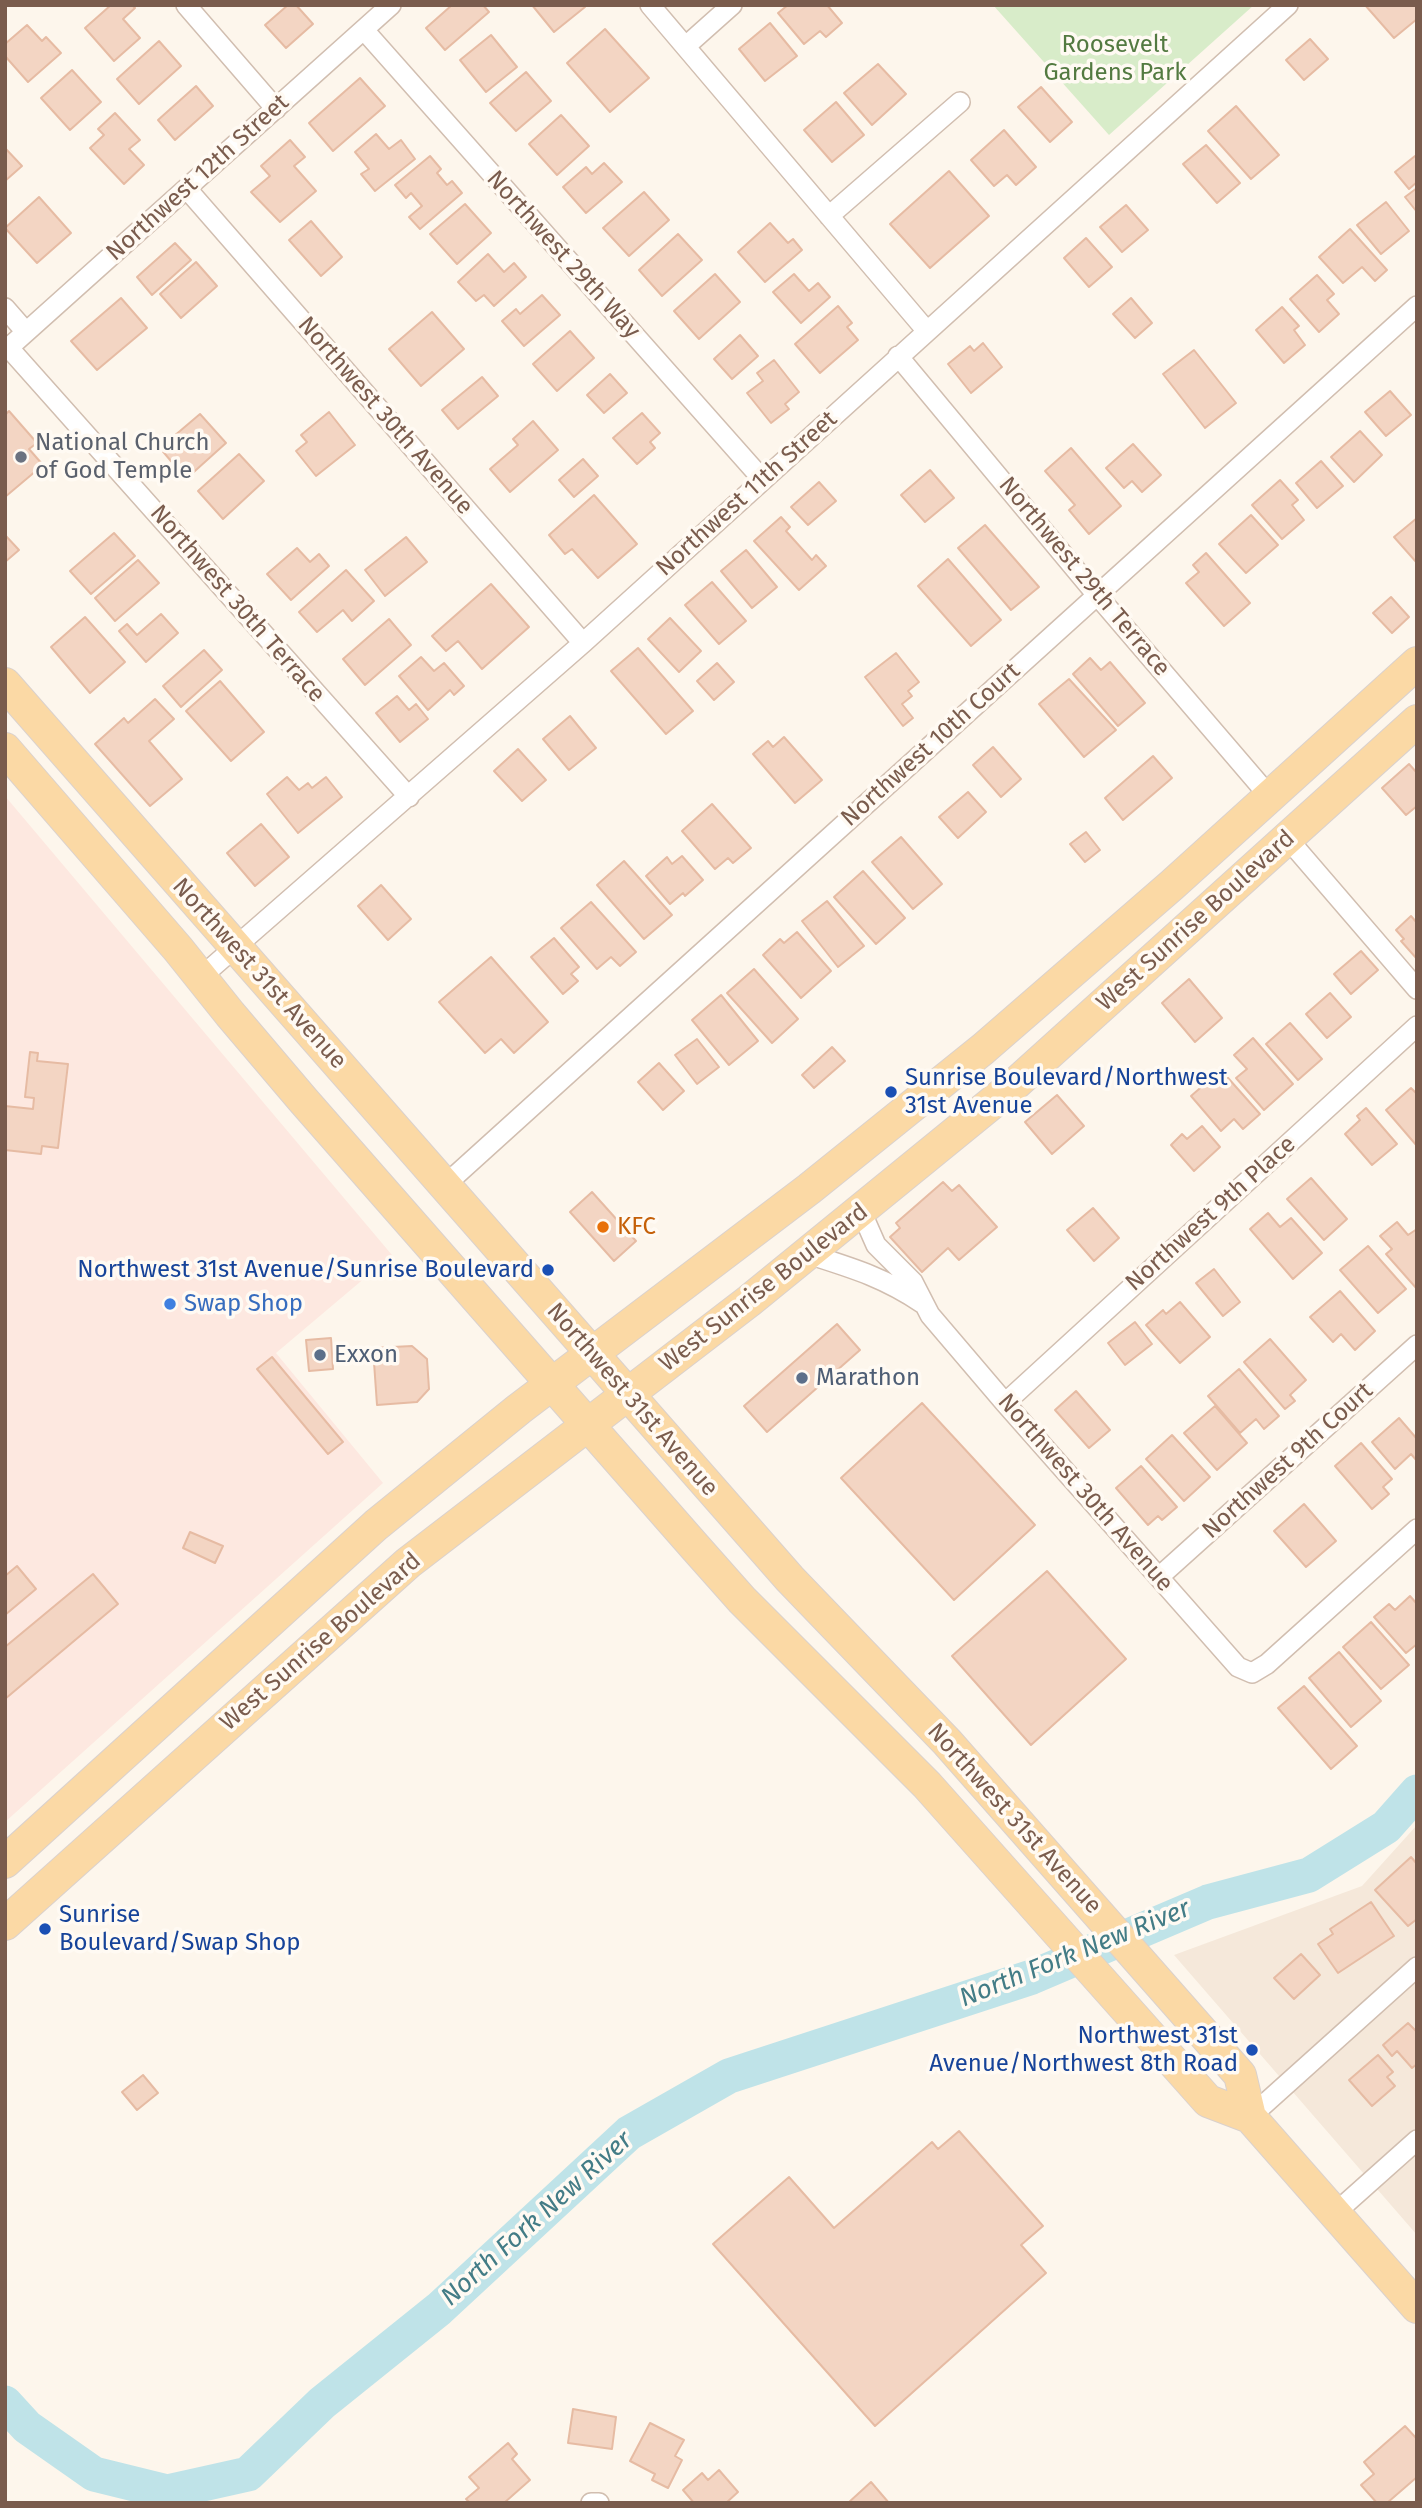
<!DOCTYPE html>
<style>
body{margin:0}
#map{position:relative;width:1422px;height:2508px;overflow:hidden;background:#fdf6ec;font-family:"Fira Sans",sans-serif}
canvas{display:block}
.frame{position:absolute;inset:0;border:7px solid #7a5c4d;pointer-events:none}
</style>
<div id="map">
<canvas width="1422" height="2508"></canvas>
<div class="frame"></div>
</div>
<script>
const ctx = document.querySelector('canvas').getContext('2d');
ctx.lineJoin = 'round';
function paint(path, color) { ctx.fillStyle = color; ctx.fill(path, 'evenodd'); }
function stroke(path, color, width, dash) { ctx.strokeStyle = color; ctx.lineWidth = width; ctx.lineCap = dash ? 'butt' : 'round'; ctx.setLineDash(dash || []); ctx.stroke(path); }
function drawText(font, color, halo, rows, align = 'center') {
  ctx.font = font + ' "Fira Sans",sans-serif'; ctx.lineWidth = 7; ctx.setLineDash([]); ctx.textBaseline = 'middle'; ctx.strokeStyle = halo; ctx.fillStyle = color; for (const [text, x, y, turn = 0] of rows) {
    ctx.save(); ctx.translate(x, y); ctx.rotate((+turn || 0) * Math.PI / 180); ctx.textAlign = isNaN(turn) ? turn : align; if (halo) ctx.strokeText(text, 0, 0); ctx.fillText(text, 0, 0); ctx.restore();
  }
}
const residential = new Path2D(`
 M1417,1825v410l-243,-280 188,-69z`);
const commercial = new Path2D(`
 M5,796l387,459 -116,98 107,130 -378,339z`);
const green = new Path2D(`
 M993,5h261l-145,130z`);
const river = new Path2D(`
 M5,2403l22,24 67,47 73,18 81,-18 74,-71 117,-94 190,-176 100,-57 303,-99 176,-75 101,-27 77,-48 31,-35`);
const building = new Path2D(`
 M111,5h21l3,3 -12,11 17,19 -26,23 -29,-33z
 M288,5h8l17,19 -27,24 -21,-23z
 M452,5h31l6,7 -44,38 -19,-22z
 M532,5h52l1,2 -31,25z
 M788,5h39l15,18 -16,14 -6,-6 -16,13 -26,-31z
 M1365,5h52v14l-23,19z
 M770,23l27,33 -32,25 -26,-32z
 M27,25l15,16 4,-4 15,16 -33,29 -23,-26v-12z
 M605,29l44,49 -39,34 -43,-49z
 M491,35l26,32 -31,25 -26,-32z
 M1310,39l18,20 -24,21 -18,-20z
 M159,41l22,25 -42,38 -22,-25z
 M878,64l28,30 -34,31 -28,-32z
 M72,70l29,32 -31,28 -29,-32z
 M526,72l25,29 -35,30 -26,-28z
 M360,78l25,28 -52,45 -24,-28z
 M196,86l17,20 -38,34 -17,-20z
 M1041,87l31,35 -22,20 -32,-35z
 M836,102l28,33 -32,27 -28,-32z
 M1236,106l43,49 -28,24 -43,-48z
 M115,113l25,27 -11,9 15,16 -20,19 -34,-36 14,-13 -6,-6z
 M561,115l28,31 -32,29 -28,-31z
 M1004,130l32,37 -20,18 -9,-10 -13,11 -23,-26z
 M376,134l13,15 12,-9 14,19 -40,32 -14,-17 8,-5 -14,-17z
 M290,140l15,17 -11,9 22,25 -36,31 -29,-30 19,-16 -9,-10z
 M1206,145l34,38 -23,20 -34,-39z
 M5,148l17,18 -17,15z
 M430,156l11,13 -4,4 10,12 5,-4 10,12 -42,36 -11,-12 13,-11 -11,-13 -5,5 -11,-13z
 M1415,156l2,2v24l-8,7 -14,-17z
 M604,163l18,19 -36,31 -23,-26 23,-20 6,7z
 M949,171l40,45 -59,52 -40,-44z
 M1417,188v24l-12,-15z
 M644,192l25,28 -40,36 -26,-28z
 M39,197l32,36 -34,30 -32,-35z
 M1386,202l23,29 -28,23 -24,-29z
 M465,204l26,29 -34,31 -27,-30z
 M1126,205l22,25 -26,22 -22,-25z
 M311,221l31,36 -21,19 -32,-36z
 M770,223l18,20 5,-4 9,11 -37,32 -27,-30z
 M1350,229l37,41 -12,11 -13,-14 -19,16 -24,-26z
 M678,234l24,26 -40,36 -23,-26z
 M1086,238l26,29 -23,20 -25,-29z
 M175,243l16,17 -39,35 -15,-18z
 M488,254l16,18 10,-9 12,14 -32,29 -10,-11 -8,6 -18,-19z
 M196,262l21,24 -36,32 -21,-24z
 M715,274l25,28 -41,37 -25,-28z
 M794,274l15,17 9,-8 12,14 -29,26 -28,-31z
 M1317,275l17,19 -7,6 12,14 -20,18 -29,-33z
 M542,295l18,20 -36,31 -22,-25 14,-12 4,5z
 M121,298l26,30 -50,42 -26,-29z
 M1131,298l21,25 -17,15 -22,-24z
 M838,306l14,17 -5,4 11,13 -38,33 -25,-29z
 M1282,307l17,19 -5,4 11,15 -21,18 -28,-33z
 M432,312l32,37 -43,37 -32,-37z
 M570,331l24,27 -37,33 -24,-27z
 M740,335l18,21 -26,23 -18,-20z
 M983,343l19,24 -31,26 -23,-29 22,-18 4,5z
 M1194,350l42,53 -31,25 -42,-54z
 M774,360l25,32 -14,12 4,5 -18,14 -24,-30 16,-12 -6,-8z
 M610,374l17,19 -23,20 -17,-18z
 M482,377l16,19 -40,33 -16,-19z
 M1390,391l21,24 -25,21 -21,-24z
 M9,411l28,32 -8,6 14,16 -38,32v-82z
 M329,412l26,33 -39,31 -20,-25 11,-9 -6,-7z
 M642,413l18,20 -10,9 5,6 -18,16 -24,-26z
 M200,414l26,29 -40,36 -26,-31z
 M533,421l25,29 -48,42 -20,-23 28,-24 -5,-6z
 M1360,431l22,24 -28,27 -23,-25z
 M1133,444l28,31 -19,17 -10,-11 -8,7 -18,-20z
 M1071,448l50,58 -32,28 -20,-24 6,-5 -30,-34z
 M239,454l25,27 -41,38 -25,-28z
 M583,459l15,17 -24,21 -15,-17z
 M1321,461l22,25 -26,22 -21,-25z
 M930,470l24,28 -29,24 -24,-27z
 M1280,480l18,20 -6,5 12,15 -22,19 -30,-34z
 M819,482l17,19 -28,24 -17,-18z
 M594,495l43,49 -39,34 -26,-29 -7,5 -16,-19z
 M1251,515l27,30 -32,28 -27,-29z
 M781,517l9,10 -4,4 26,29 4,-5 10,11 -27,24 -45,-49z
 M1417,518v45l-23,-26z
 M985,525l54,62 -28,23 -53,-62z
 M114,533l21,23 -44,38 -21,-23z
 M5,535l14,15 -14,12z
 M406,537l21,25 -42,34 -20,-26z
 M297,548l13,14 9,-8 10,12 -38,34 -24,-26z
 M746,550l31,37 -25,21 -31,-37z
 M1206,553l44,50 -26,23 -38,-43 13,-11 -6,-7z
 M948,559l53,61 -30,26 -53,-60z
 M138,560l21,23 -44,38 -20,-23z
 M346,570l28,31 -22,20 -9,-11 -26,22 -18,-20z
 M712,582l34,39 -27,23 -34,-39z
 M491,584l38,43 -47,42 -24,-28 -12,10 -14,-15z
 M1391,597l18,20 -17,16 -19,-20z
 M161,614l17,19 -32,29 -27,-31 8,-7 10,11z
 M85,617l40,45 -35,31 -39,-46z
 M670,618l31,33 -22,21 -31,-33z
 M389,619l22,26 -46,40 -22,-26z
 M638,648l55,63 -27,23 -55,-63z
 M204,650l18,20 -41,37 -18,-21z
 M896,653l23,29 -11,9 4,5 -10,8 11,14 -10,8 -38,-49z
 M421,657l13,14 10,-8 20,23 -10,9 -4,-5 -22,20 -29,-34z
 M1090,658l11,12 9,-8 35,41 -27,23 -45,-52z
 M717,663l17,19 -20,18 -17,-19z
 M1069,679l47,51 -32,27 -45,-53z
 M220,681l44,51 -33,29 -45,-50z
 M397,696l12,14 7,-6 12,15 -28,23 -24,-29z
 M155,699l19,20 -25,22 33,38 -32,27 -55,-62 29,-26 4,5z
 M570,716l26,32 -27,22 -26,-31z
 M784,737l38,43 -27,23 -42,-49 15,-13 5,6z
 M993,747l28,32 -20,18 -28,-32z
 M518,749l28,31 -24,21 -28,-30z
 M1153,756l19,22 -49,42 -18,-22z
 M1409,764l8,9v33l-11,9 -24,-27z
 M287,777l12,13 9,-7 4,5 14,-11 16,20 -44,36 -31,-39z
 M968,792l18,20 -28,26 -19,-21z
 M712,804l39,44 -18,15 -5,-5 -13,11 -33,-38z
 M261,824l28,33 -34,29 -28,-33z
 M1086,832l14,18 -15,12 -15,-18z
 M901,837l41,47 -29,25 -41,-47z
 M682,856l21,24 -18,16 -2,-3 -13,11 -24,-28 21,-19 5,7z
 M624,861l48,54 -28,24 -47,-54z
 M863,871l42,47 -29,26 -42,-47z
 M381,885l30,34 -23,21 -30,-34z
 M827,901l37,45 -26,21 -36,-46z
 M591,902l45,50 -16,14 -9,-9 -14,12 -36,-41z
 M1411,916l6,7v36l-16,-18 3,-2 -8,-9z
 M797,932l34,39 -30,27 -38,-43 17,-16 4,4z
 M554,938l25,29 -8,7 7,7 -15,13 -32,-37z
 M1361,951l17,19 -27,24 -17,-20z
 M491,957l57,65 -34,31 -13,-14 -16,14 -46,-51z
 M754,969l44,50 -26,24 -45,-50z
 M1189,979l33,39 -27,24 -33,-39z
 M1330,993l21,24 -24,21 -21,-24z
 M721,995l37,46 -29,24 -37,-45z
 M1290,1023l32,36 -24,21 -32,-36z
 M1253,1038l40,46 -29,26 -28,-32 11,-9 -13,-14z
 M697,1039l22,28 -22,17 -22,-29z
 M832,1047l13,14 -31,27 -12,-13z
 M30,1052l8,1 -1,8 31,3 -10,84 -16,-2 -1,8 -36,-4v-44l28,3 1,-11 -9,-1z
 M659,1063l25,28 -21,19 -25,-28z
 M1221,1070l39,44 -17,15 -9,-10 -13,12 -30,-35z
 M1411,1088l6,6v52l-31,-36z
 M1057,1095l27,31 -32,28 -27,-32z
 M1366,1108l31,36 -25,21 -27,-31 15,-14 -3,-4z
 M1202,1126l18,21 -26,24 -23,-26 11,-11 5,5z
 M1311,1178l36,41 -23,21 -37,-41z
 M943,1182l9,9 7,-6 38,42 -38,33 -11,-12 -26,24 -32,-35 10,-9 -4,-5z
 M592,1192l44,49 -22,20 -44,-49z
 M1093,1208l26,30 -25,23 -27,-31z
 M1268,1213l12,14 11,-9 31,35 -29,26 -43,-50z
 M1397,1222l11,13 9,-6v60l-31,-35 6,-5 -12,-13z
 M1368,1246l38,43 -28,24 -38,-43z
 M1214,1269l26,33 -17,14 -27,-33z
 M1340,1291l35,40 -20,19 -14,-16 -8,8 -23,-25z
 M1180,1302l30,35 -30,26 -34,-38 17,-15 3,4z
 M1135,1322l17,22 -27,21 -17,-22z
 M837,1324l23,26 -93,82 -23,-26z
 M331,1338l2,31 -24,2 -3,-31z
 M1270,1339l36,41 -16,15 5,6 -10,8 -41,-47z
 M412,1346l15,13 2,30 -12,13 -40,3 -4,-57z
 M272,1357l71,85 -15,12 -71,-85z
 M1239,1369l40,47 -15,13 -8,-10 -16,14 -32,-37z
 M1076,1391l34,39 -21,18 -34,-38z
 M922,1403l113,122 -81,75 -113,-122z
 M1215,1406l32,37 -30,27 -33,-37z
 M1399,1418l18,21v22l-6,-7 -16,15 -23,-27z
 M1172,1435l38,42 -26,24 -38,-42z
 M1361,1443l31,36 -9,8 6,7 -17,15 -37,-43z
 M1141,1466l36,41 -15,13 -4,-4 -10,9 -32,-37z
 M1304,1504l32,37 -30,26 -32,-36z
 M190,1532l33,14 -8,17 -32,-15z
 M17,1566l19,23 -31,26v-39z
 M1047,1571l79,88 -95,86 -79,-89z
 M93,1574l25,30 -113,95v-52z
 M1410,1596l7,8v40l-11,9 -32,-36 15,-13 6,6z
 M1371,1622l38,43 -28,24 -38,-42z
 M1339,1652l42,49 -30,26 -42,-49z
 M1304,1686l53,60 -26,23 -53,-61z
 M1411,1857l6,7v55l-9,7 -33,-36z
 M1371,1902l23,34 -56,37 -20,-29 15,-10 -3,-5z
 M1301,1954l19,21 -26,24 -20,-21z
 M1408,2023l9,9v32l-5,4 -15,-17 -5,5 -9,-11z
 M1378,2055l15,17 -6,5 8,9 -23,20 -23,-26z
 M143,2075l15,18 -21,17 -15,-18z
 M959,2131l84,95 -22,19 25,28 -171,153 -162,-182 76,-67 45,51 98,-86 6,7z
 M573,2409l43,8 -4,32 -44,-6z
 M650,2423l34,17 -9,16 7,4 -14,28 -16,-8 3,-6 -25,-13z
 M1405,2426l12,13v38l-30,26h-10l-16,-18 13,-11 -10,-12z
 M508,2443l9,11 -5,5 18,21 -26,23h-34l-4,-4 13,-11 -10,-11z
 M719,2470l19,22 -12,11h-32l-11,-13 19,-17 6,7z
 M871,2482l18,21h-41z`);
const minor = new Path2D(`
 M186,5l90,104
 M650,5l276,325
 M364,30l399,450
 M686,46l46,-41
 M187,189l396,454
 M829,216l131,-114
 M5,308l21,24
 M9,348l400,449
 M5,351l386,-346
 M898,356l198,238 174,203
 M1287,838l130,151
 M201,977l382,-334 705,-638
 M445,1185l972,-879
 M861,1211l15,34 37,37 17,33 75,88 233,264 14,6 15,-9 150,-135
 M808,1254c44,14 75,23 114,49
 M1005,1403l412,-377
 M1159,1577l258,-232
 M1250,2117l167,-150
 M1334,2214l83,-74
 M591,2503h8`);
const primary = new Path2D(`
 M5,684l785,895 157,163 293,333 10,42 167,190
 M5,749l173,200 52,65 73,86 392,447 47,53 185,185 281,316 42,16
 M5,1862l371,-337 143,-116 290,-220 174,-140 189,-164 245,-222
 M5,1924l403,-361 341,-262 265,-216 403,-364`);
const markers = [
 [21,457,7,"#6b7280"],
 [891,1092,7,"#1a4fb4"],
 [603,1227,7,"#e8710a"],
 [548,1270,7,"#1a4fb4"],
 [170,1304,7,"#3f7fe0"],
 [320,1355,7,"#5c6f8a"],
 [802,1378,7,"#5c6f8a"],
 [45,1929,7,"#1a4fb4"],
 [1252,2050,7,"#1a4fb4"]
];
const parkNames = [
 ["Roosevelt",1115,45],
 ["Gardens Park",1115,73]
];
const streetNames = [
 ["Northwest 12th Street",198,178,-42],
 ["Northwest 29th Way",563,255,48],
 ["Northwest 30th Avenue",385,416,49],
 ["Northwest 11th Street",747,494,-42],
 ["Northwest 29th Terrace",1084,577,50],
 ["Northwest 30th Terrace",237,604,49],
 ["Northwest 10th Court",931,745,-42],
 ["West Sunrise Boulevard",1196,921,-42],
 ["Northwest 31st Avenue",259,974,48],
 ["Northwest 9th Place",1211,1214,-42],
 ["West Sunrise Boulevard",764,1288,-38],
 ["Northwest 31st Avenue",632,1400,49],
 ["Northwest 9th Court",1288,1461,-42],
 ["Northwest 30th Avenue",1085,1493,49],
 ["West Sunrise Boulevard",321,1642,-41],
 ["Northwest 31st Avenue",1014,1819,48]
];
const worshipNames = [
 ["National Church",35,443],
 ["of God Temple",35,471]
];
const transitNames = [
 ["Sunrise Boulevard/Northwest",905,1078],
 ["31st Avenue",905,1106],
 ["Northwest 31st Avenue/Sunrise Boulevard",534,1270,"right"],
 ["Sunrise",59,1915],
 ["Boulevard/Swap Shop",59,1943],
 ["Northwest 31st",1238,2036,"right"],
 ["Avenue/Northwest 8th Road",1238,2064,"right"]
];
const foodNames = [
 ["KFC",617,1227]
];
const shopNames = [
 ["Swap Shop",184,1304]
];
const serviceNames = [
 ["Exxon",334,1355],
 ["Marathon",816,1378]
];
const waterNames = [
 ["North Fork New River",1075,1954,-22],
 ["North Fork New River",537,2219,-42]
];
paint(residential, '#f5e8da');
paint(commercial, '#fde8e0');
paint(green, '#d8ecc9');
stroke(river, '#bfe3e8', 35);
paint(building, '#f3d5c3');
stroke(building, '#e6bba3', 2);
stroke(minor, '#d1beb0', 22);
stroke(primary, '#dad1cd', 34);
stroke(minor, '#fff', 19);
stroke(primary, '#fbd9a5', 32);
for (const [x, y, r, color] of markers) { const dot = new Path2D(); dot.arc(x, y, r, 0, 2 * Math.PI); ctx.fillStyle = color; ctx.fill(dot); stroke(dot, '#fffaf3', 2.5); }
drawText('24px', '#537a41', '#fffaf3', parkNames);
drawText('24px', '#7a5c4d', '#fffaf3', streetNames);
drawText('24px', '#5b616d', '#fffaf3', worshipNames, 'left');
drawText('24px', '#164399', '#fffaf3', transitNames, 'left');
drawText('24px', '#c56008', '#fffaf3', foodNames, 'left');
drawText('24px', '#366cbe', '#fffaf3', shopNames, 'left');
drawText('24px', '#4e5e75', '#fffaf3', serviceNames, 'left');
drawText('italic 26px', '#437c86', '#fffaf3', waterNames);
</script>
